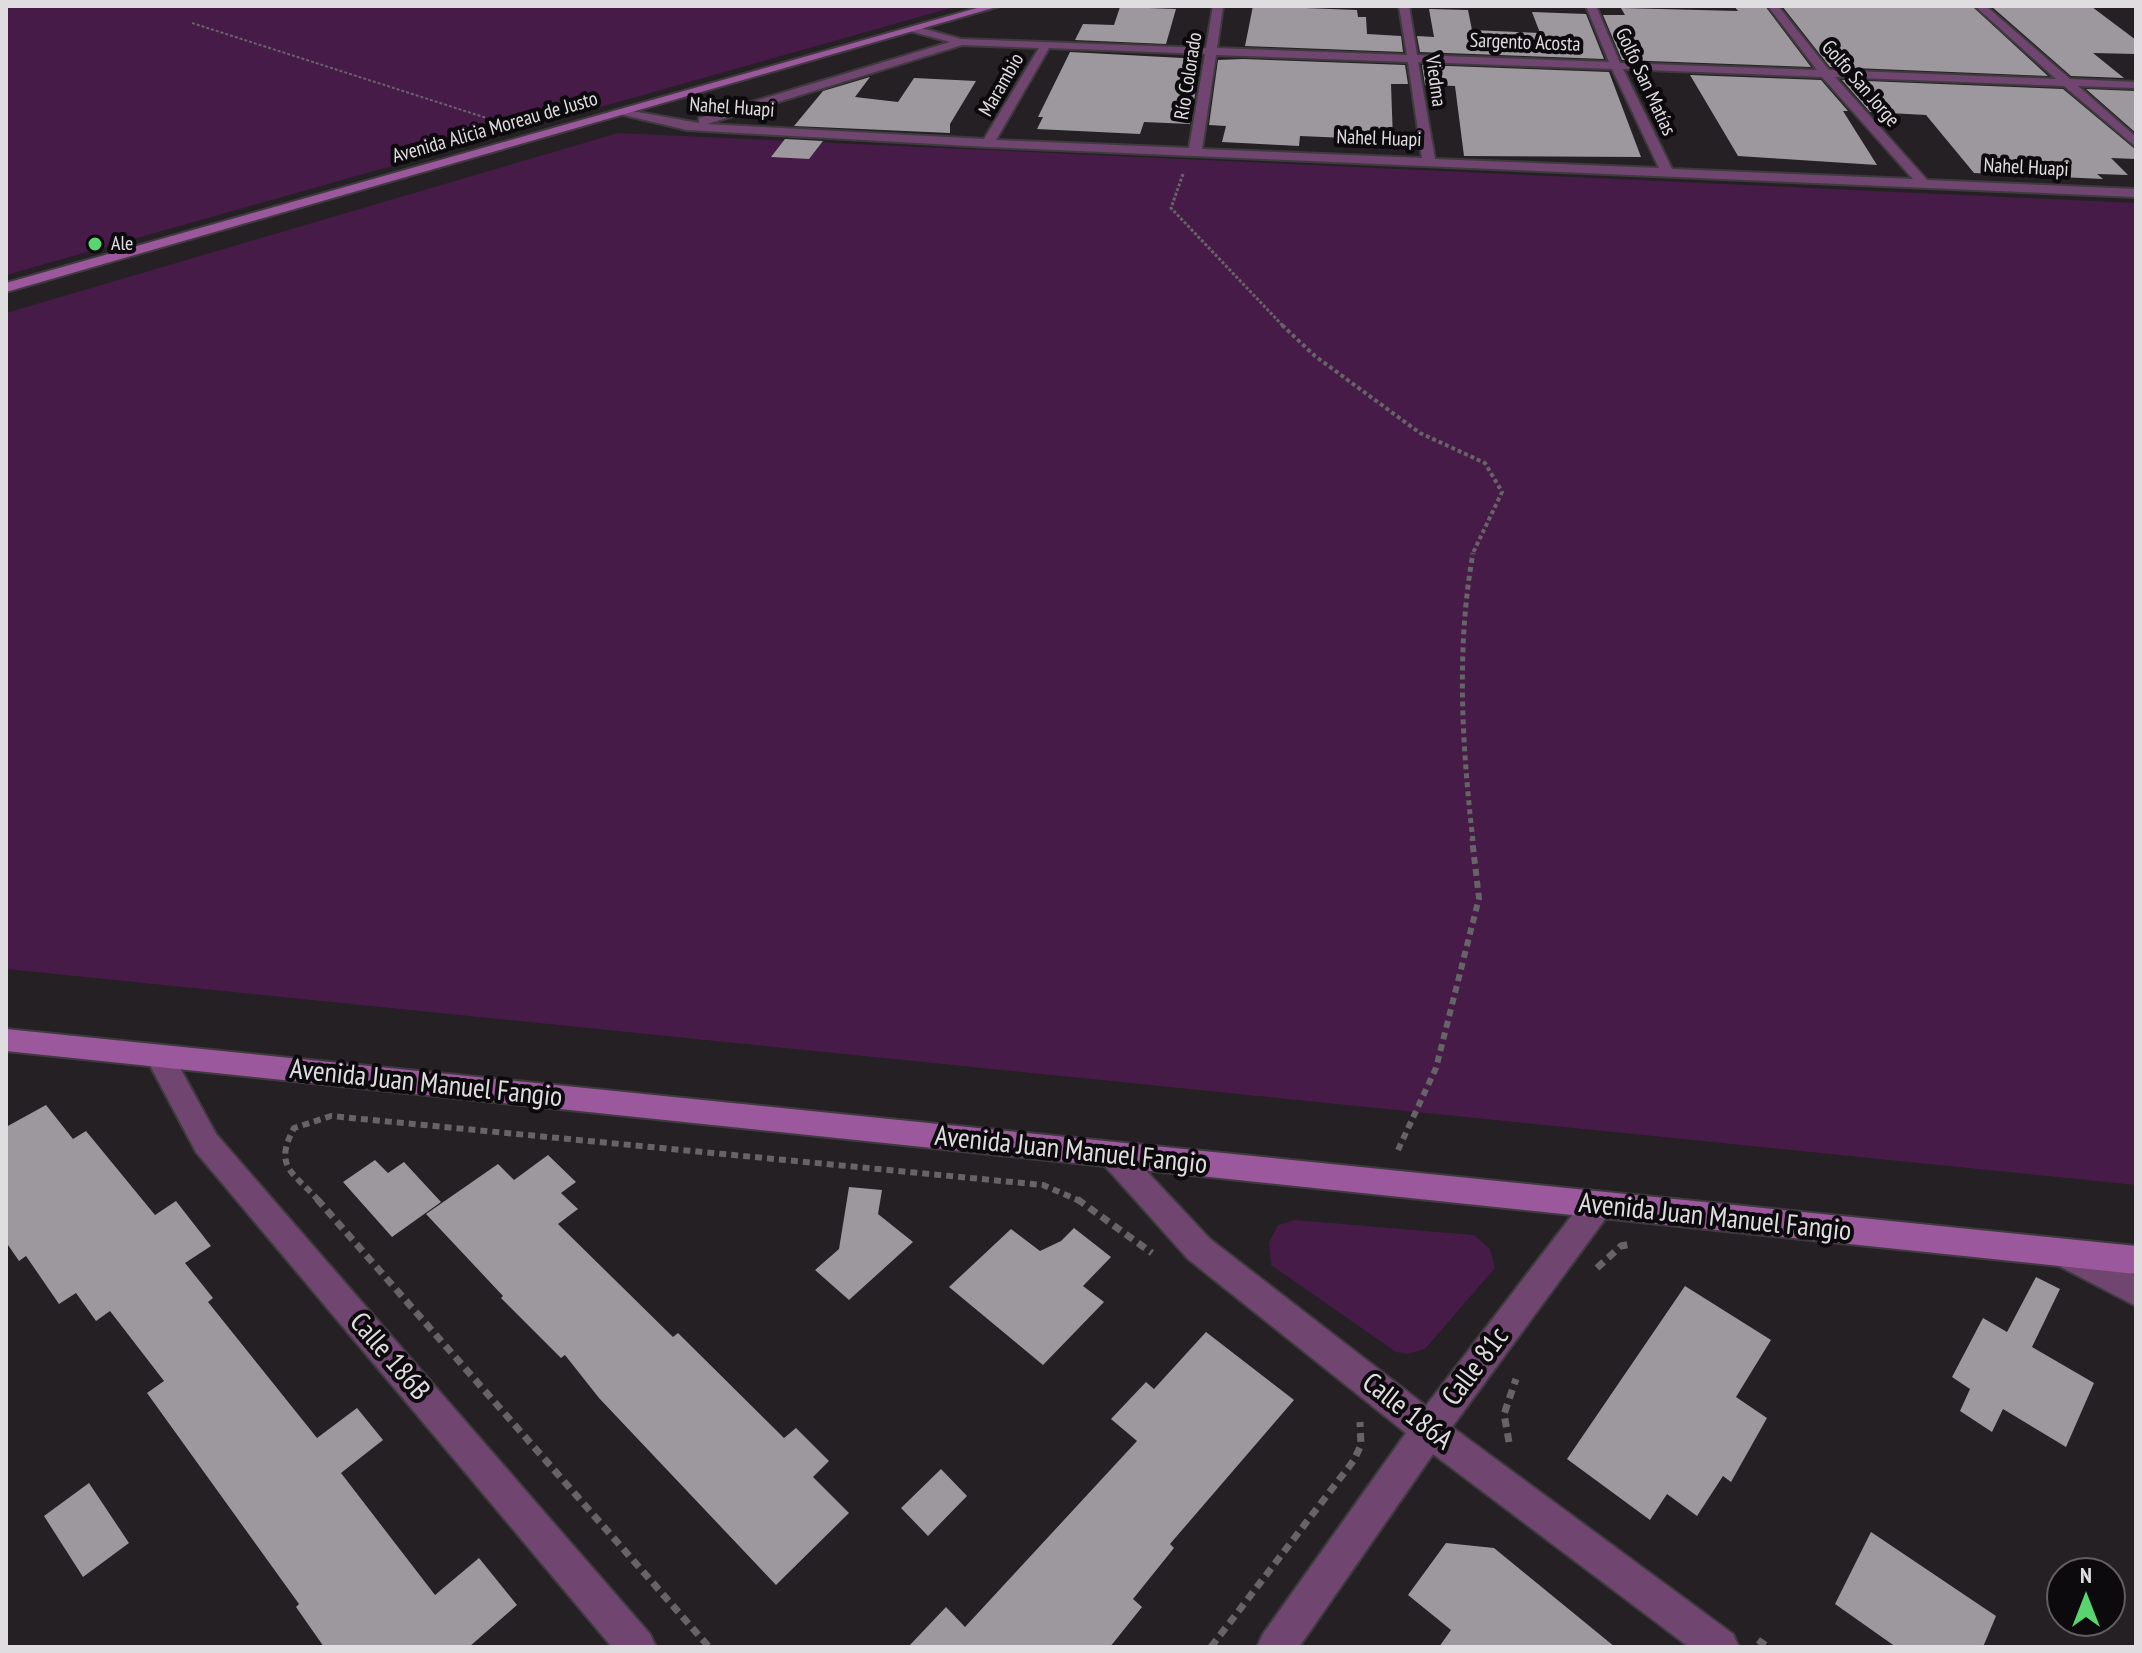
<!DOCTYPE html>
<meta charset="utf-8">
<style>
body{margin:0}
#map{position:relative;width:2142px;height:1653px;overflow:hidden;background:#242024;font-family:"PT Sans Narrow",sans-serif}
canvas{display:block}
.frame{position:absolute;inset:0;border:8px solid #e0dde0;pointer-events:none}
.north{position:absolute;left:2046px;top:1557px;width:80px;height:80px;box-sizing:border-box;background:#0c0a0c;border:2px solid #615e61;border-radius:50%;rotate:0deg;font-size:22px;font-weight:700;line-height:32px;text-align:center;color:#e0dde0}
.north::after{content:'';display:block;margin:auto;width:28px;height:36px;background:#59d56f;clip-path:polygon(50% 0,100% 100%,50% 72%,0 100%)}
</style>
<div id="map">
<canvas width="2142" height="1653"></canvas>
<div class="frame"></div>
<div class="north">N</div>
</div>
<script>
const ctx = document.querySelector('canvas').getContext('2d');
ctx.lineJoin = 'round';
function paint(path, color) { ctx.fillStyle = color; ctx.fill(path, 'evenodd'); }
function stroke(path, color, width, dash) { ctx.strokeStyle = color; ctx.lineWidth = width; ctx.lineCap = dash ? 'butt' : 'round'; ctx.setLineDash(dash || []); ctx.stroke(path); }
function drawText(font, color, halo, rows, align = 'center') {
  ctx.font = font + ' "PT Sans Narrow",sans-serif'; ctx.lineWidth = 8; ctx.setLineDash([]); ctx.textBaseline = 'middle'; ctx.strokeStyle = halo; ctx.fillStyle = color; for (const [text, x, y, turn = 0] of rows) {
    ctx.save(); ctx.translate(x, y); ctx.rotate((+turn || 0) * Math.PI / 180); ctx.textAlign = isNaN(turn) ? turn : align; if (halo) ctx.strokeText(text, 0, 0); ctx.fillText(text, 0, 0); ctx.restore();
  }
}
const green = new Path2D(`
 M6,6h952l-952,269z
 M618,133l1518,70v982l-2130,-216v-656z
 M1295,1220l179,15 16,14 5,19 -70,81 -17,5 -12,-2 -125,-87 -2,-22 9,-18z`);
const building = new Path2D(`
 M1253,6l104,4 1,7h8l1,17 34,2 2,16 -158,-6z
 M1734,6h31l46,61 -189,-7 -19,-45h22l-4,-7 117,3z
 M1782,6h190l76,70 -218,-9z
 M1991,6l101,1 44,33v14l-43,-1 31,25 -53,-2z
 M1120,7l56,2 -10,35 -91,-4 8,-16 31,1z
 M1429,9l39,1 4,20 68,3 -8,-21 54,2 18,45 -184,-7 -3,-16 17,1z
 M1070,52l131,7 -11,65 -46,-2 -4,12 -103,-5 6,-12h-5z
 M1243,59l162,6 3,19h-17l2,56 -93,-4 -1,10 -77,-4 4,-16 -17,-1 9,-65z
 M1422,65l187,7 32,85 -177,-1 -9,-70 -30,-1z
 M1690,75l131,5 27,31h-5l34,54 -139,-9z
 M870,77l-15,20 43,5 16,-24 62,3 -26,43v9l-156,-7 29,-35z
 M1842,80l221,9 73,61v9l-25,-1 17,17 -31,-1 6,5 -129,-6 -48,-58 -56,-3z
 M2086,89l50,2v42z
 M785,139l38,2 -14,18 -38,-2z
 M46,1105l27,34 13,-8 69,84 21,-14 35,45 -26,17 28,35 -5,4 109,136 40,-30 26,32 -42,33 94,122 44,-37 38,47 -48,42h-145l-28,-40 3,-3 -152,-211 17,-12 -54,-70 -14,10 -20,-28 -17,11 -33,-48 -7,5 -13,-19v-115z
 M548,1155l28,27 -15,11 17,16 -20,15 115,113 5,-4 106,105 12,-10 33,33 -16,16 36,36 -73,72 -177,-187 -34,-43 -4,3 -60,-60 2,-2 -77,-82 72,-50 16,16z
 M375,1160l13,13 16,-11 37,40 -49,35 -49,-55z
 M849,1187l33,3 -4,24 35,28 -64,58 -34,-30 24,-21z
 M1074,1228l37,29 -28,29 21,16 -61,63 -94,-78 62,-58 29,22 21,-10z
 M2036,1277l24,12 -28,58 62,36 -28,64 -63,-38 -11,23 -32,-21 10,-22 -18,-12 31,-59 24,14z
 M1685,1286l86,54 -35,57 31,21 -36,64 -8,-6 -26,40 -30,-22 -17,26 -83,-61z
 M1206,1332l88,68 -124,144 4,4 -41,51 9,8 -32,40h-202l38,-40 19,20 172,-186 -26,-22 35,-37 8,7z
 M941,1469l26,27 -39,40 -27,-28z
 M89,1483l40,60 -46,34 -39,-61z
 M1871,1532l125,84 -13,31h-87l-61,-43z
 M1446,1543l48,5 121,99h-176l12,-17 -43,-35z`);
const pathFar5 = new Path2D(`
 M192,23l304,98`);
const pathFar4 = new Path2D(`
 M1183,174l-12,34 113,119`);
const pathFar3 = new Path2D(`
 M1282,325l33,31 105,77 65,30 17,29 -30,63`);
const pathFar2 = new Path2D(`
 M1473,841c-11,-96 -17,-192 0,-288`);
const pathFar1 = new Path2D(`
 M1398,1150l38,-82 43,-170 -7,-59
 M319,1201c-26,-29 -46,-34 -25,-73l37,-12 712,69 37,16`);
const path = new Path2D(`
 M317,1199l392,448
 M1077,1199l75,54
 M1597,1268l24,-22 10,-2
 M1509,1442l-5,-28 12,-35
 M1758,1640l10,7
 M1211,1647l143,-187 7,-15 -1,-23`);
const street = new Path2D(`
 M1213,6h10l-6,42 190,7 -8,-49h10l8,49 192,7 -23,-56h10l24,57 197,7 -49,-64h10l51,64 227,9 -81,-73h11l84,73 66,3v6l-58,-2 58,51v10l-72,-61 -229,-9 92,103 209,9v8l-1148,-50 -301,-17 -72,-17 6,-4 78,14v-5l251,-76 -40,-11 4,-5 47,13 245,9zM962,45l77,3 -55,91 -277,-15zM1049,48l156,6 -16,94 -193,-8zM1216,55l192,7 14,96 -220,-9zM1418,62l194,7 47,99 -224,-9zM1623,69l199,8 91,102 -241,-10z
 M159,1045l10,3 47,86 434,500 6,13h-44l-416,-495 -51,-96 4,-8z
 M1113,1143l10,3 87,93 216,167 160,-209 11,-4 11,4 4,9 -4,9 -156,212 281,207 6,13h-50l-256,-193 -134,193h-42l6,-13 143,-201 -218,-174 -85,-95 -5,-9 5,-9z
 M2068,1241l68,35v30l-79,-41 -5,-10 5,-10z`);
const secondary = new Path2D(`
 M984,6h16l-994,286v-9z
 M6,1029l2130,217v28l-2130,-223z`);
const markers = [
 [95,244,8,"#59d56f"]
];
const farStreetnames = [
 ["Sargento Acosta",1525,43,2],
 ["Río Colorado",1189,76,-81],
 ["Viedma",1435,81,82],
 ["Golfo San Matías",1645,82,65],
 ["Golfo San Jorge",1860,84,49],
 ["Marambio",1002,85,-60],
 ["Nahel Huapi",732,108,4],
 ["Avenida Alicia Moreau de Justo",495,128,-16],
 ["Nahel Huapi",1379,139,2],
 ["Nahel Huapi",2026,168,3]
];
const farPoinames = [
 ["Ale",111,244]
];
const nearStreetnames = [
 ["Avenida Juan Manuel Fangio",426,1084,6],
 ["Avenida Juan Manuel Fangio",1071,1151,6],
 ["Avenida Juan Manuel Fangio",1715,1218,6],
 ["Calle 186B",389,1357,49],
 ["Calle 81c",1476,1367,-53],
 ["Calle 186A",1407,1412,38]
];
paint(green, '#461b47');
paint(building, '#9d989d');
stroke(street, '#3e3a3e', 4);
stroke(secondary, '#3e3a3e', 4);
stroke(pathFar5, '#676467', 2, [3, 2]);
stroke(pathFar4, '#676467', 3, [3, 2]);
stroke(pathFar3, '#676467', 4, [4, 3]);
stroke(pathFar2, '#676467', 5, [5, 4]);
stroke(pathFar1, '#676467', 6, [7, 5]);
stroke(path, '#676467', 7, [9, 6]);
paint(street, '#704670');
paint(secondary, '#9c589c');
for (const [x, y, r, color] of markers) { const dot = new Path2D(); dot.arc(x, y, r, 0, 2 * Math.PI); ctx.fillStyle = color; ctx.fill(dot); stroke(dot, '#0c0a0c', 3); }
drawText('20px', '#e0dde0', '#0c0a0c', farStreetnames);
drawText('20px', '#e0dde0', '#0c0a0c', farPoinames, 'left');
drawText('28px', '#e0dde0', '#0c0a0c', nearStreetnames);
</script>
